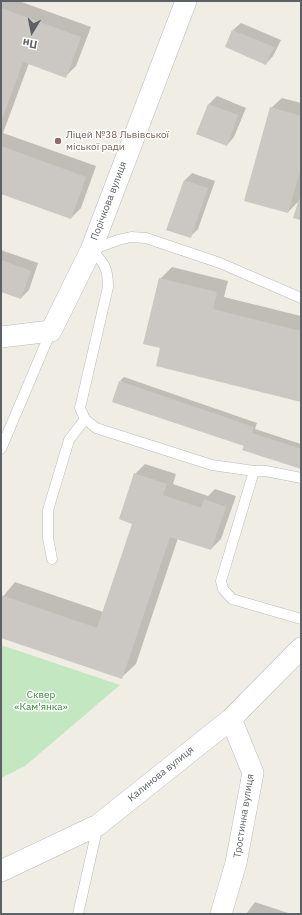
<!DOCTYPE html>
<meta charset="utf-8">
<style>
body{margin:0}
#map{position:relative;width:302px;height:915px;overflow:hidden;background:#f0ede5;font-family:"IBM Plex Sans",sans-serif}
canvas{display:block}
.frame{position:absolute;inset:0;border:2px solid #5d6166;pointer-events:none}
.north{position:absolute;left:12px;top:12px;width:40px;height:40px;-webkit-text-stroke:3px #fff;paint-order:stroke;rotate:190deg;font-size:11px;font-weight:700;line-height:16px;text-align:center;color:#5d6166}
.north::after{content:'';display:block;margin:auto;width:14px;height:18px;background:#5d6166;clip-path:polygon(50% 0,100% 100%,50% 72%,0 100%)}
</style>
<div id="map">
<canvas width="302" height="915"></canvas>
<div class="frame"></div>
<div class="north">Пн</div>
</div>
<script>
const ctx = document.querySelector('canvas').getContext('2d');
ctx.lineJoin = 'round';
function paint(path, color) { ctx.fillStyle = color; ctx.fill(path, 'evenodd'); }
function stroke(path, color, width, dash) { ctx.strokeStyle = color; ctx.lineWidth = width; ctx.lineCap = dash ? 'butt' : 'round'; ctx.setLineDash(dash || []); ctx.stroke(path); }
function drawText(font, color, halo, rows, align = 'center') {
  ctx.font = font + ' "IBM Plex Sans",sans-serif'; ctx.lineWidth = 3; ctx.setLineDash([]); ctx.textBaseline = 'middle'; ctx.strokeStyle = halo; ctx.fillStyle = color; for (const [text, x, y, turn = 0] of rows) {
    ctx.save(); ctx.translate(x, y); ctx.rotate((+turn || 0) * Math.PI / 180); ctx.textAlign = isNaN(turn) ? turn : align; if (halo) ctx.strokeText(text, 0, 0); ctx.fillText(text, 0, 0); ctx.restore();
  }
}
const green = new Path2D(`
 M1,645l119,40 -95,81 -24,12z`);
const shadow = new Path2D(`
 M1,1h18l72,26 -15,39 -10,10 -37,-13 -26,70 93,33 -15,42 -10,10 -70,-25z
 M241,23l40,17 -8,16 -7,8 -33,-34z
 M217,96l29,12 -12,29 -7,8 -29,-12 11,-29z
 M282,98l19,5v116l-2,-18 -11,11 -17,-104z
 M192,173l23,8 -17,48 -8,8 -5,-57z
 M1,250l37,13 -9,27 -8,8 -20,-7z
 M172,267l56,14 -4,16 77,19v85l-140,-54 -1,-68z
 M124,377l133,46 -2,6 46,15v24l-56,-22 -125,-65z
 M145,464l31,10 -3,10 35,12 7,-7 21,7 -15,43 -10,10 -33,-11 -42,126 -14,13 -121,-41v-37l14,-17 88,30 30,-89 2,-49z
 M255,902l36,12h-45z`);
const building = new Path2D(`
 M1,8l80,29 -15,41 -43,-16 -22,60z
 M232,30l42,17 -8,18 -41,-18z
 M208,104l30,11 -11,31 -31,-12z
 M270,107l31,9v52l-13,45 -44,-12z
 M1,146l85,31 -15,42 -70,-25z
 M184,180l24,8 -17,50 -25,-8z
 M301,193v27l-8,-2z
 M1,260l30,11 -10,28 -20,-7z
 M159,278l58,14 -4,17 88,22v71l-145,-36 4,-18 -17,-4z
 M119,381l135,46 -2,6 49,16v20l-59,-19 2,-4 -132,-44z
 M134,473l33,11 -4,11 38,13 3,-9 22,8 -15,43 -41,-13 -48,142 -121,-41v-43l96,33 35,-104 -13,-5z`);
const service = new Path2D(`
 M301,298l-81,-35 -74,-25 -15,-1 -13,3 -27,10c13,13 17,17 17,37l-28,121 5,11 11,9 116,37 42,6h12l35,7
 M1,449l50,-118
 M254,471l-33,110 2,8 9,10 69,20
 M52,559l-4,-21v-28l21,-70 16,-21
 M78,914l20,-89`);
const minor = new Path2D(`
 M1,337l50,-6 40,-81 95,-249
 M1,871l97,-46 133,-106 70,-71
 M221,914l15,-51 17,-90 -22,-54`);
const markers = [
 [58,141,4,"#8d6e63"]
];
const educationNames = [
 ["Ліцей №38 Львівської",66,135],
 ["міської ради",66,147]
];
const streetNames = [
 ["Порічкова вулиця",109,201,-69],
 ["Калинова вулиця",161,774,-39],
 ["Тростинна вулиця",244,816,-81]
];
const parkNames = [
 ["Сквер",41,695],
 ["«Кам'янка»",41,707]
];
paint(green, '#c3e8c1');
paint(shadow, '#0003');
paint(building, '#cbc7c2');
stroke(service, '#b7bbbf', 11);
stroke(minor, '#b7bbbf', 22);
stroke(service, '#fff', 10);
stroke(minor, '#fff', 21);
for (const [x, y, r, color] of markers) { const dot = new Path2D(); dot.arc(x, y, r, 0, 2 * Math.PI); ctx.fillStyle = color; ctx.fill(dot); stroke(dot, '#fff', 1.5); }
drawText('10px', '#785e54', '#fff', educationNames, 'left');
drawText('10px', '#5d6166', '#fff', streetNames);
drawText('10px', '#338732', '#fff', parkNames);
</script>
